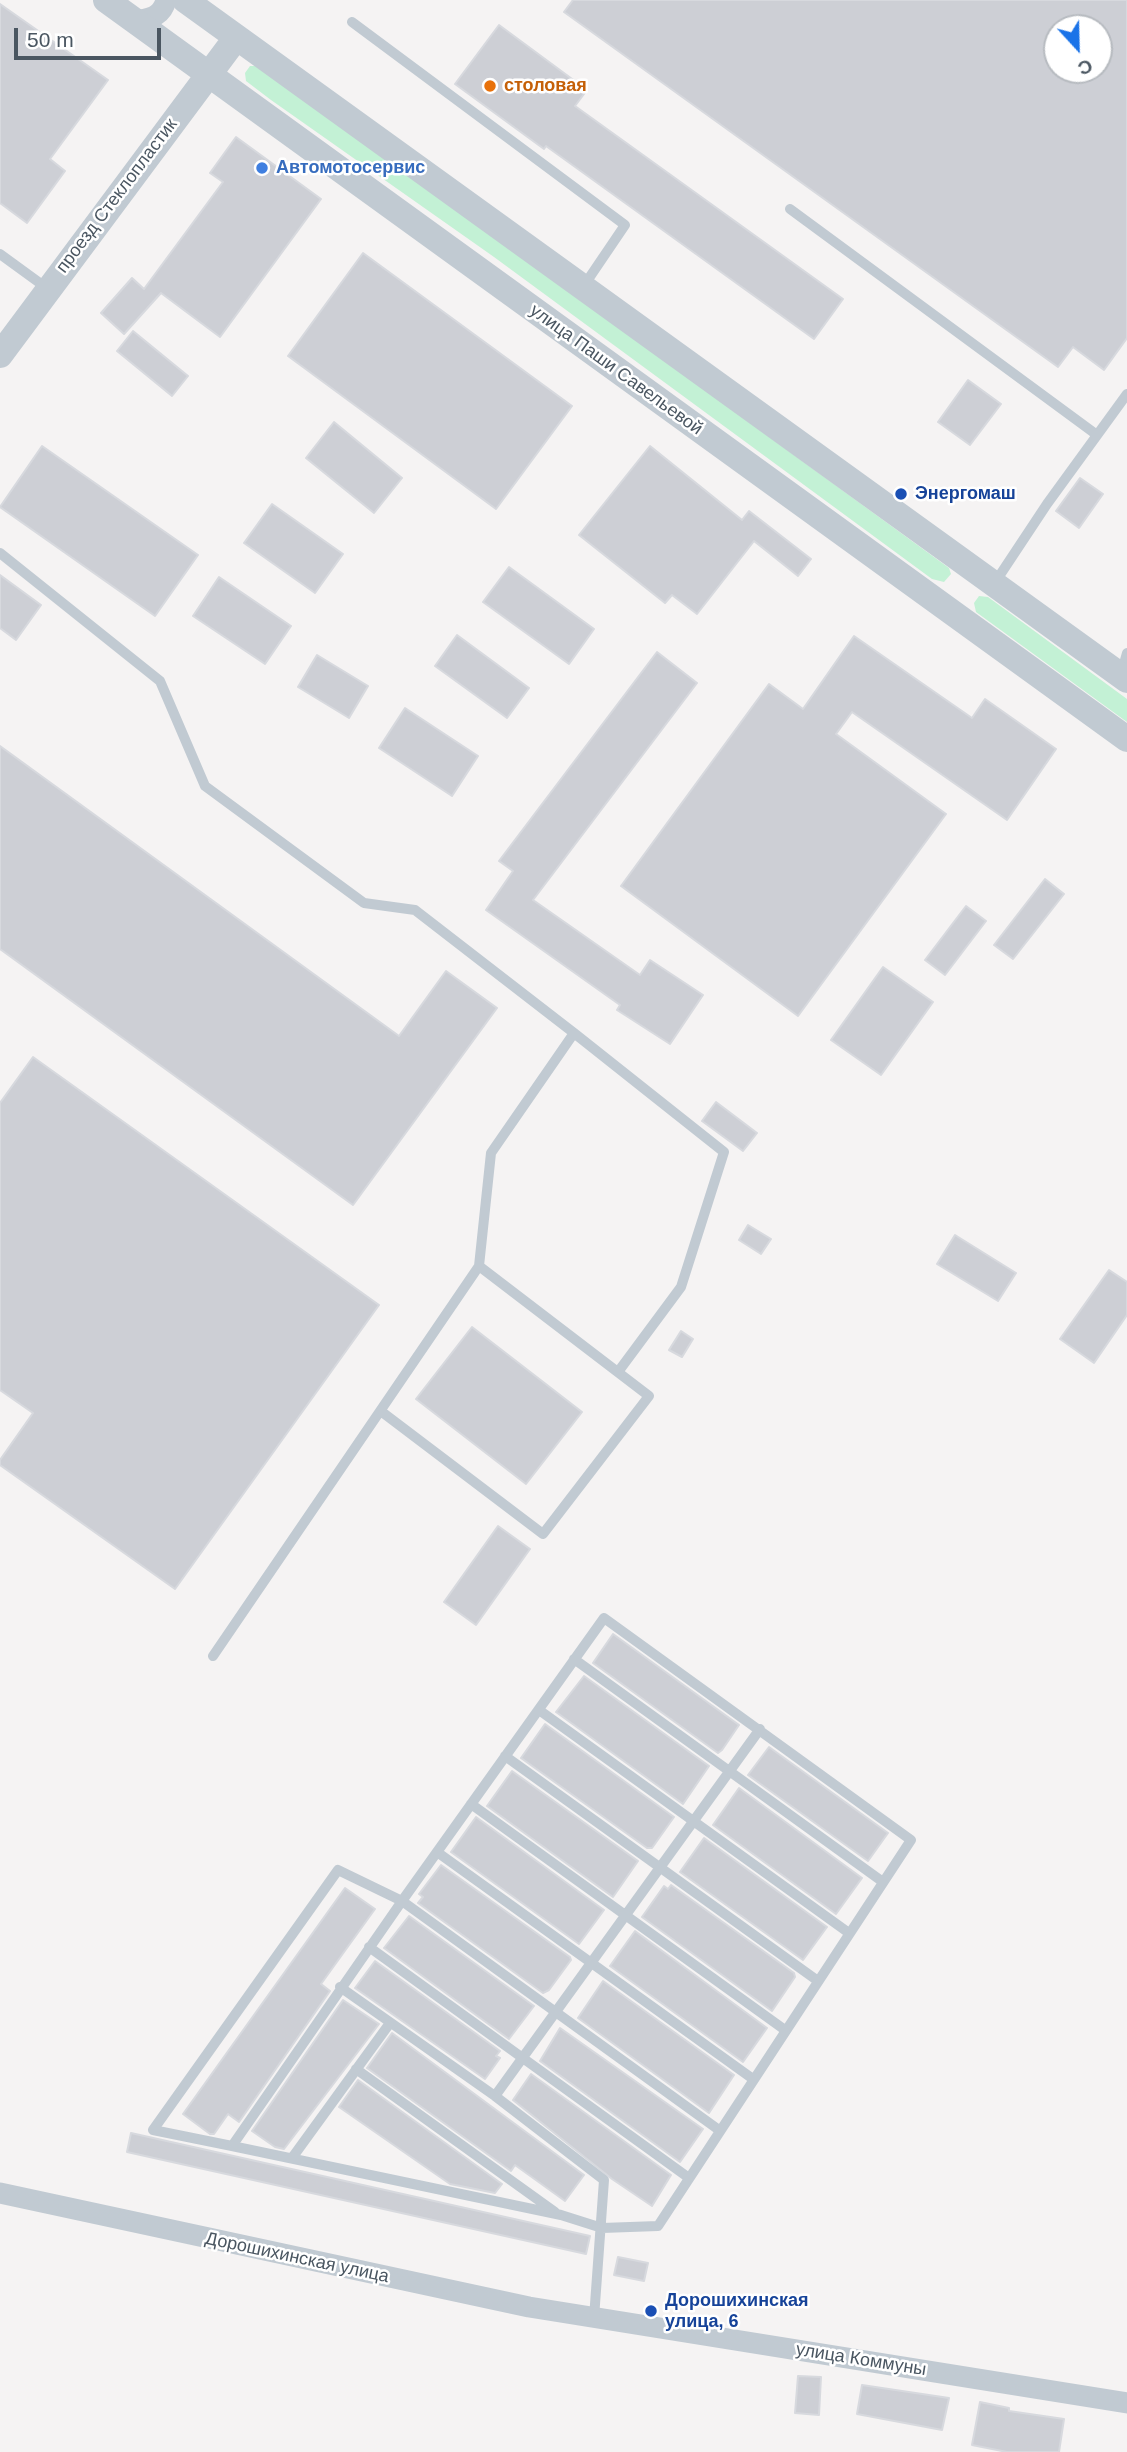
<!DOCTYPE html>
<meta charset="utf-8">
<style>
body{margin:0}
#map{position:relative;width:1127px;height:2452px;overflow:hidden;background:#f5f3f3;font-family:Helvetica,sans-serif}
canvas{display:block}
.north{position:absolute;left:1043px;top:14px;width:70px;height:70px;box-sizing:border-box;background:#fff;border:2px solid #b7bbc0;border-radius:50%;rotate:158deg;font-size:19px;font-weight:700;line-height:28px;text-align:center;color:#4a5661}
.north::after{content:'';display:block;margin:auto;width:24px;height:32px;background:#1a73e8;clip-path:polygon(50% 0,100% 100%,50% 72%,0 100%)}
.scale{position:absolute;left:14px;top:28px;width:147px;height:32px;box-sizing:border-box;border:4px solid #4a5661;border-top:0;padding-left:9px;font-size:21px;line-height:24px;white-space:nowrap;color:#4a5661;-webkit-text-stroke:5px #fff;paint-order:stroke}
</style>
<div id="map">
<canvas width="1127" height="2452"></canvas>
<div class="north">С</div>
<div class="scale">50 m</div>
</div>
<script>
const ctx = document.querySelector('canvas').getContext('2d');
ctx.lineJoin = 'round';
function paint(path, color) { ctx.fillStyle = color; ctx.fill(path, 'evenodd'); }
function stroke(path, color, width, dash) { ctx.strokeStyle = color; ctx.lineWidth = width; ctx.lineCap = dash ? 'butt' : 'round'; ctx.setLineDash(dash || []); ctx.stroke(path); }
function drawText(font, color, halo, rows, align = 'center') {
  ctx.font = font + ' Helvetica,sans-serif'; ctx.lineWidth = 5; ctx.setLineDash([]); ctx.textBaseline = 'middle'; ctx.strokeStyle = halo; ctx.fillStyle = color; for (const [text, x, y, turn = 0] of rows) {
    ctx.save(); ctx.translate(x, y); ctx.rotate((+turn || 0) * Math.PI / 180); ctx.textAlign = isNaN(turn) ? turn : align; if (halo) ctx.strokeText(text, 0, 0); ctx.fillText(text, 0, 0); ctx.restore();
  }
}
const green = new Path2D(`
 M250,66h10l689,502 2,6 -7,8 -12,-3 -438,-322 -223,-157 -25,-19 -1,-8z
 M979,596l9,1 139,102v23l-151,-110 -2,-9z`);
const building = new Path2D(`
 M573,0h554v338l-23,32 -31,-23 -15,20 -494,-355zM1057,28h42v42h-42z
 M0,4l108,76 -58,79 15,12 -38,52 -27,-20z
 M499,25l88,65 -12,16 268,193 -29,40 -268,-193 -2,3 -89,-65z
 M236,137l85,62 -101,138 -59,-44 -37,41 -23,-21 31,-35 12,11 79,-107 -13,-9z
 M363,253l209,153 -76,103 -208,-153z
 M133,331l55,45 -16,20 -55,-45z
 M968,380l33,24 -31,41 -32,-23z
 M334,422l68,56 -28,35 -68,-55z
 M42,446l156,109 -43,61 -155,-109z
 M650,446l92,74 7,-9 62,48 -13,17 -44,-35 -57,73 -25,-19 -7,8 -86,-68z
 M1080,478l23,16 -24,34 -23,-17z
 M272,504l71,50 -28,39 -71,-50z
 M509,567l85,62 -25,35 -86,-62z
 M0,575l41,30 -25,35 -16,-12z
 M219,577l72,49 -26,38 -72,-48z
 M457,635l72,53 -22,30 -72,-52z
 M854,636l118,82 13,-19 71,50 -49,71 -155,-108 -16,22 110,80 -148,202 -177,-130 148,-202 34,25z
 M657,652l40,31 -164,217 107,75 10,-15 53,35 -33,49 -53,-34 3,-5 -134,-95 27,-39 -14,-10z
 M317,655l51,31 -19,32 -51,-31z
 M405,708l73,48 -26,40 -73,-48z
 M0,746l399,290 47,-65 51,37 -144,197 -353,-256z
 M1045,879l19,15 -51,65 -19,-14z
 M966,906l20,15 -41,54 -20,-15z
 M883,967l50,35 -52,73 -50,-35z
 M33,1057l346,248 -204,284 -175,-124v-5l33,-47 -33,-23v-287z
 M716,1102l41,31 -14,18 -41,-30z
 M748,1225l23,14 -10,15 -22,-14z
 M955,1235l61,38 -18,28 -61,-37z
 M1109,1270l18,12v33l-33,48 -34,-24z
 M472,1327l110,85 -56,72 -110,-85z
 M681,1331l12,8 -11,18 -13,-7z
 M498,1526l32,23 -54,76 -32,-23z
 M613,1634l126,91 -17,25 -4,3 -125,-90z
 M584,1676l125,90 -26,38 -127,-92z
 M545,1724l129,93 -22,31h-5l-126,-90z
 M769,1747l119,86 -20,28 -120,-86z
 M512,1771l126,90 -25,36 -126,-91z
 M739,1788l123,90 -26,36 -123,-89z
 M476,1817l128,93 -25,34 -128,-92z
 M704,1838l123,89 -24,33 -123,-88z
 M441,1865l129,92 1,3 -22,30 -6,3 -125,-90 5,-6 -4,-3z
 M671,1885l123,88 1,4 -23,34 -130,-94 22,-31 4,3z
 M345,1888l30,21 -54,75 9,7 -91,131 -11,-8 -14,20h-4l-27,-20z
 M409,1916l125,90 -25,33 -125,-91z
 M635,1931l132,97 -24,34 -133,-96z
 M375,1961l125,90 -4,5 4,2 -15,21 -130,-91z
 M603,1981l131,94 -25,38 -131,-95z
 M343,2000l36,24 -95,125 -9,-2 -23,-16z
 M560,2028l143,101 -23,33 -140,-101z
 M392,2033l192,142 -19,26 -50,-36 -4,6 -144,-103z
 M531,2074l140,101 -19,31 -40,-27 -99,-79z
 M358,2080l144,104 -7,9 -45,-9 -111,-77z
 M131,2133l459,103 -4,18 -459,-102z
 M618,2257l30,6 -4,18 -30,-6z
 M798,2376l23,1 -2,38 -24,-2z
 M862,2385l87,13 -7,32 -85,-16z
 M980,2402l29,6v3l55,8 -5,33h-52l-35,-7z`);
const service = new Path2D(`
 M352,22l273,203 -42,62
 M790,209l307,226
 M0,254l48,35
 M0,553l160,128 45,105 159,117 51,7 159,123 -83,120 -12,113 -266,390
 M994,584l53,-80 80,-110
 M1121,674l6,-21
 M574,1033l150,119 -43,135 -63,85
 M382,1412l161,122 106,-138 -170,-130
 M574,1659l309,223
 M539,1710l310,223
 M505,1756l313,225
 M471,1804l314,226
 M437,1852l316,227
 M369,1947l320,231
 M340,1987l155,109 109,84 -10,138
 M356,2069l199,143
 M495,2096l265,-367
 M232,2146l-79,-16 185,-260 64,31 202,-283 307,222 -253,386 -56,2 -41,-13 -329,-69 170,-245 317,229
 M292,2158l98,-135`);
const minor = new Path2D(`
 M133,20c15,0 29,-3 33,-20
 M0,2193l529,114 598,96`);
const tertiary = new Path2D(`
 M106,0l1021,739
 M185,0l942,680
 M0,355l236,-317`);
const markers = [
 [490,86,7,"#e8710a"],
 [262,168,7,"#3f7fe0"],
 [901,494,7,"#1a4fb4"],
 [651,2311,7,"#1a4fb4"]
];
const foodNames = [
 ["столовая",504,86]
];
const shopNames = [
 ["Автомотосервис",276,168]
];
const streetNames = [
 ["проезд Стеклопластик",117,196,-53],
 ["улица Паши Савельевой",616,370,36],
 ["Дорошихинская улица",297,2258,12],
 ["улица Коммуны",861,2360,9]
];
const transitNames = [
 ["Энергомаш",915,494],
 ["Дорошихинская",665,2301],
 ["улица, 6",665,2322]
];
paint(green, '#c3f1d5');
paint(building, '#cdcfd5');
stroke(building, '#d7d9de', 2);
stroke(service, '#c1cad2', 10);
stroke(minor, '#c1cad2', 21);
stroke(tertiary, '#c1cad2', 26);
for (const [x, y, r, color] of markers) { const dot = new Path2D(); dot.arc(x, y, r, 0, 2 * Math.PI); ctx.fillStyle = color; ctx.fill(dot); stroke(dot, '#fff', 2.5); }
drawText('bold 18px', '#c56008', '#fff', foodNames, 'left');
drawText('bold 18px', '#366cbe', '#fff', shopNames, 'left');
drawText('18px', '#4a5661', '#fff', streetNames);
drawText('bold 18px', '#164399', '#fff', transitNames, 'left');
</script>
